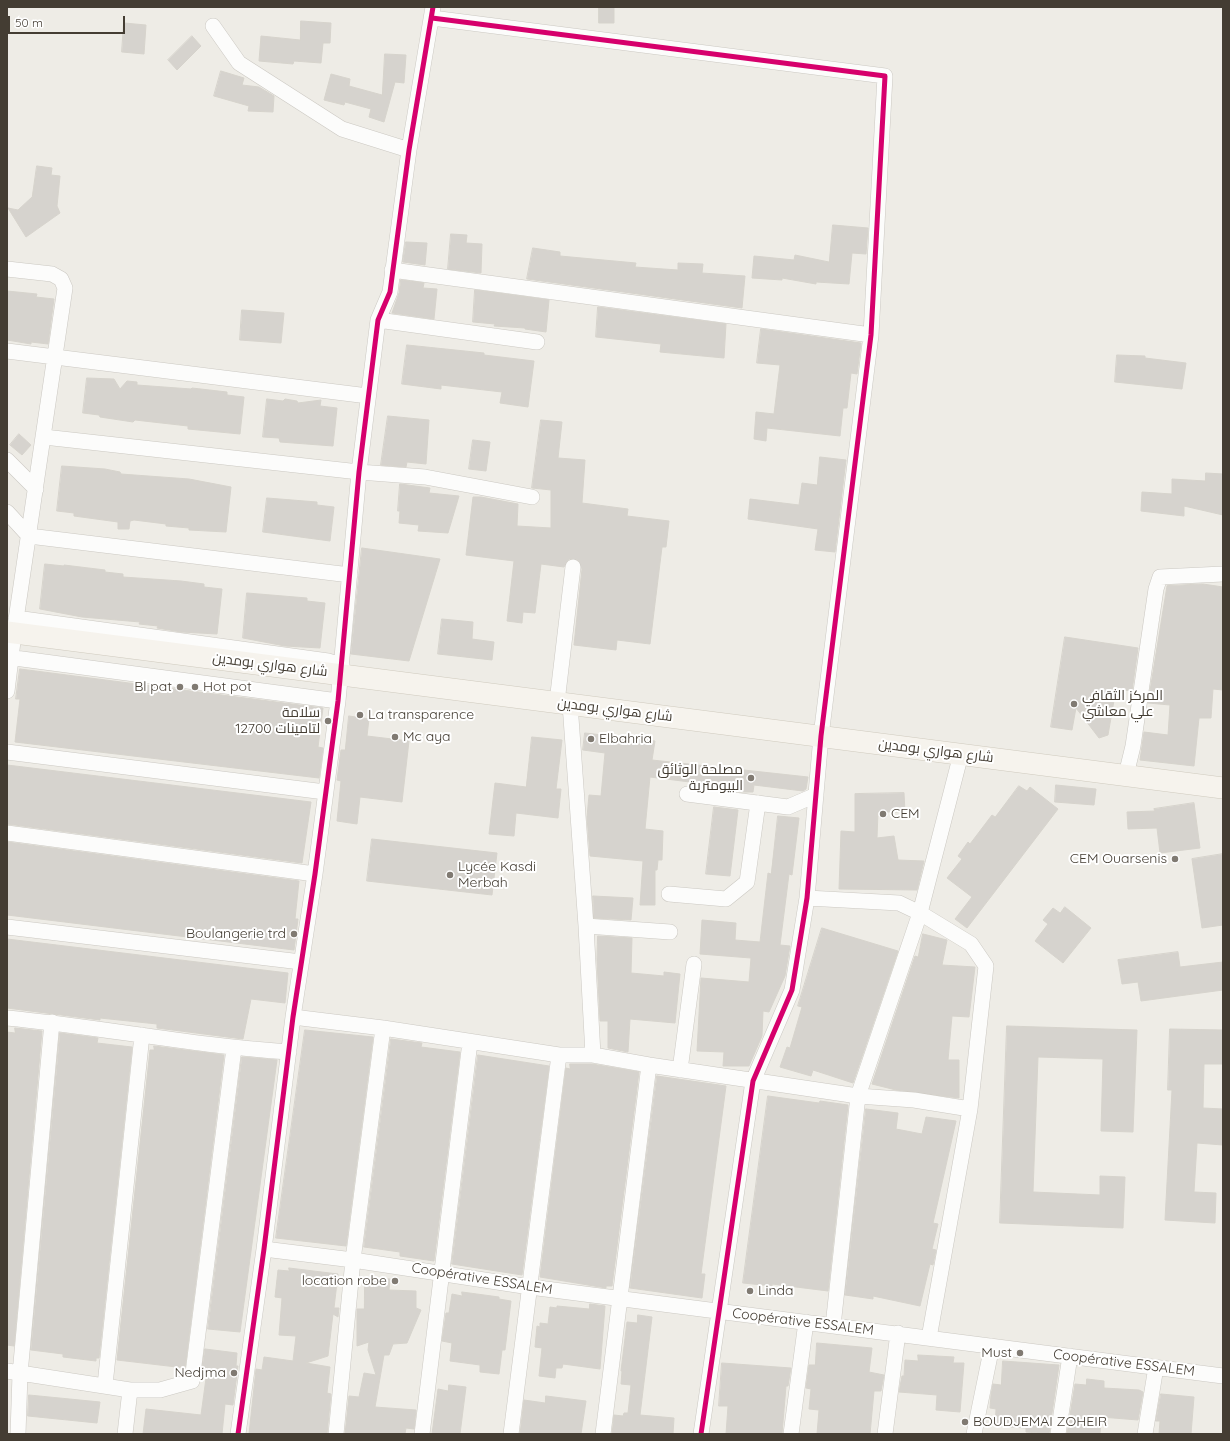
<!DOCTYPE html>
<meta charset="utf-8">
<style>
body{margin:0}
#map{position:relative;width:1230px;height:1441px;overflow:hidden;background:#eeece6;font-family:Quicksand,sans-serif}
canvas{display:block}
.frame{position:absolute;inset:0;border:8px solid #443d33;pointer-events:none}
.scale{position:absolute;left:8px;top:16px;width:117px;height:18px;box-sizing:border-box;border:2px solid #443d33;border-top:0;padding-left:5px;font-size:12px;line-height:14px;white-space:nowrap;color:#443d33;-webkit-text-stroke:3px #fff;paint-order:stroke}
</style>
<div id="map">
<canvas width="1230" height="1441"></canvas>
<div class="frame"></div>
<div class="scale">50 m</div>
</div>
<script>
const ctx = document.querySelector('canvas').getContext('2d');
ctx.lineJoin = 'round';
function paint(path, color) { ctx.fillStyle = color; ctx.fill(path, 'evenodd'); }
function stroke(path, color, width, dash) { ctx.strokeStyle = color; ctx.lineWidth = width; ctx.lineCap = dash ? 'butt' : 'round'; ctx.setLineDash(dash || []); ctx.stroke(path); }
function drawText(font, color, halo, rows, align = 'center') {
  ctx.font = font + ' Quicksand,Cairo,sans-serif'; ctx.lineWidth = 4; ctx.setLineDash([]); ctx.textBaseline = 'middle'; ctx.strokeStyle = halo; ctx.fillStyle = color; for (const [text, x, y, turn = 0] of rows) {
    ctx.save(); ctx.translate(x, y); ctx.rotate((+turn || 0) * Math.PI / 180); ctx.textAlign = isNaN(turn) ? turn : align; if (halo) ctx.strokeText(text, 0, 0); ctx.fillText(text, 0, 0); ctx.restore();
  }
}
const building = new Path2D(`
 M599,7h15v16h-15z
 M301,21l30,2 -1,20h-7l-2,20 -27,-2 -1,3 -34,-3 2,-25 39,4z
 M124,23l22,2 -2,29 -22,-2z
 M192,36l9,10 -24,24 -9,-10z
 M385,54l21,1 -2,28 -9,-1 -11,40 -15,-5 2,-8 -26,-7 -1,3 -20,-5 7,-26 19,5 -1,7 33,9z
 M221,71l23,7 -2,7 17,2 15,9 -1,16 -25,-1 1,-5 -35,-10z
 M37,166l15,2 -1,7 9,1 -3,30 3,7 -34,24 -18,-29 10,2 14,-13z
 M833,225l35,3 -2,26 -14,-1 -3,31 -33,-2v2l-34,-6v2l-30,-2 2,-22 40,4 1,-5 34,7z
 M451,234l16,1 -1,8 16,1 -1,29 -33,-4z
 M406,242l21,1 -2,22 -22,-3z
 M533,248l27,4v4l76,7 -1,4 43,3v-7l25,1 -1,9 43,3 -3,32 -215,-29z
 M401,280l23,3 -1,5 14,1 -3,30 -42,-6 7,-20z
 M475,290l74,10 -3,32 -21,-3v-1l-31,-2 1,-2 -22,-2z
 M7,291l30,3 -1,3 18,2 -6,45 -17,-2v2l-24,-4z
 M598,307l128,17 -2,34 -64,-6 1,-8 -65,-7z
 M242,310l42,3 -3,30 -41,-3z
 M761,329l100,14 -4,31 -6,-1 -4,35h-4l-3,28 -73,-8 -1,13 -12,-2 2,-27 18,2 6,-49 -23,-2z
 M407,345l77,8v2l50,6 -6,46 -28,-4 2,-11 -61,-7v4l-39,-5z
 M1117,355l28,1v2l41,5 -4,26 -67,-7z
 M87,378l27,1 6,10 7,-8 10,1v3l54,4 1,-1 35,4v3l17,2 -4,37 -52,-5v-3l-53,-6 -2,2 -33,-5 -1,-2 -16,-2z
 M267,399l16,2 2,-2 12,2 1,2 23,-3 -1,6 17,2 -4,38 -53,-4 -1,-4 -16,-1z
 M388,416l41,4 -3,44 -19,-2 -1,5 -25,-2z
 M541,420l21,2 -4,36 27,2 -3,43 46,6 -1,7 42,5 -3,26h-4l-12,97 -33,-4 -1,10 -42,-5 8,-76 -4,-9 -9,-1 -5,8 -23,-3 -6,49 -12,-1 -1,11 -15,-2 7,-60 -48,-6 7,-58h8l37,7 -1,22 34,2v-38l-19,-2z
 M19,434l12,11 -9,10 -12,-10z
 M473,440l17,2 -4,29 -17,-2z
 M820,457l26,3 -11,92 -20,-2 3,-21 -70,-10 2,-20 49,6 3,-22 15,2z
 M62,466l43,3 15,3 1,2 68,5 42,8 -5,45 -37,-2v-2l-23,-2v-2l-32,-4 -4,1 -1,8h-11v-7l-44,-6v-3l-17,-2z
 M1206,473l17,1v41l-39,-9v10l-43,-5 1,-19 30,2v-15l33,2z
 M400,484l30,4 -1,5 30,3 -11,37 -30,-2 1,-6 -20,-2 1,-12h-2z
 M267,498l50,4v3l17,2 -4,34 -67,-9z
 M362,548l78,11 -31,102 -58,-7z
 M45,564l19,2v-1l41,5v2l18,2v3l58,4 23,3v3l18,2 -5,45 -36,-2 -24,-4 1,-2 -19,-2 1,-2 -58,-5 -42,-8z
 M1203,584l20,3v103l-10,-1 -2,29h-12l-5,48 -54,-6 4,-28 24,3 2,-30 -22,-2 19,-117z
 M247,593l60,5v3l18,2 -5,45 -35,-2 -42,-8z
 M442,619l31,3 -1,17 22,3 -2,18 -54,-6z
 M1065,637l73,11 -6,43 -16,-2 -8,46 -9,3 -23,-30 -4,22 -21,-3z
 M20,669l303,39 -5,39 5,1 -4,30 -304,-36 5,-43h-4z
 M349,716l20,3 -2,17 42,5 -7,61 -42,-5 -3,27 -20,-3 4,-40 -4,-1 4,-30h4z
 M585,733l70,8 -3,19 156,17 -2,12 -3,2 -49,-6 -1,7h-13l-34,-5v-3l-56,-7 -5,52 18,2 -1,29h-4l-1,10h-2v35h-15l3,-44 -53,-5 -3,-39 2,-22 12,1 4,-43 -22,-3z
 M532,737l30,3 -6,49h5l-3,29 -42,-5 -2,23 -25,-2 6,-51 31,4z
 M7,765l304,37 -9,61 -295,-39z
 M1056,785l40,4 -2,16 -39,-3z
 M1019,786l8,5 3,-4 28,22 -91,119 -12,-9 17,-22 -25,-19 15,-19 -4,-3 10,-14 2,2 22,-29 3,2z
 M904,793l1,19h-27l-1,26 17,-2 4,24 26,1 -7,29 -78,-1 2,-58 14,1v-38z
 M1194,803l6,45 -40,5 -3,-25 -29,1 -1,-17 28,-1 -1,-2z
 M714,807l24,3 -8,66 -24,-2z
 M778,816l21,2 -7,57 -3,-1 -9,71 10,1 -5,30 -16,36 -6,-1 -1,25 -13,30h-26l1,-14 -27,-1 4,-73 48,4 2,-24 -51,-4 2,-34 34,3 -1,17 25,2 8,-69 3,1z
 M372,839l125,14 -5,42 -125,-14z
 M7,842l292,39 -4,38h3l-4,31 -287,-35z
 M1223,854v71l-21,3 -10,-69z
 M593,896l40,2 -2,22 -37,-2z
 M1065,907l26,21 -28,35 -28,-22 13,-17 -5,-4 10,-12 7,5z
 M822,928l76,23 -45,132 -40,-13 -2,6 -31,-9 7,-20 3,1 12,-41 -4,-1z
 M923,934l24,6 -5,25 33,2 -6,50 -17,-1 -4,44h11v38l-63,-8 -24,-6 43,-128 3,1z
 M598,936l34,2 -1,35 33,3v-4l16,2 -5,49 -45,-4 -2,33 -20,-4v-27h-8l-3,-61z
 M7,939l281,34 -3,30 -34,-4 -8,40 -86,-11v-4l-57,-6v2l-93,-12z
 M1178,952l2,15 43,-5v28l-82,11 -3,-19 -16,2 -4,-24z
 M1007,1026l130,4 -4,102 -32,-1 2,-72 -65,-2 -5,135 67,3v-19l25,1 -2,51 -123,-5z
 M15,1028l27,3 -28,315 -7,-1v-313l8,1z
 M1170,1029l53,1v34h-19l-1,44 20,1v36l-26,-2 -3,49 22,1 -1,30 -50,-3 7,-130h-4z
 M305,1030l68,7 -27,209 -70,-8z
 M60,1033l38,5 -1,5 35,4 -33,311h-3v3l-33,-4v-3l-32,-4z
 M391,1039l31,4 -1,4 39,5 -26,209 -34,-5v-4l-36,-5z
 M154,1046l70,9 -39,313 -68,-8 33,-310h4z
 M478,1055l71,11 -27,209 -70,-11z
 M242,1057l35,3 -37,272 -32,-3z
 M570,1064h22l47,8 -27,214h-6v2l-66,-11 26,-209 4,1z
 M657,1076l69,10 -25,188h4l-3,24 -72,-10z
 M768,1096l51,7 1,-2 28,4 -20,186 -56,-7v2l-29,-3z
 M866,1109l32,4 -2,16 26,5 4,-17 30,4 -23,102 5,1 -6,25 4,1 -3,15 -3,-1 -10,42 -47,-10v3l-28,-4z
 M289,1268l49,6 -4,34h5l-1,9 -5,-3 -5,42 -22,7 24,4 -3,26 4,1 -4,40h-78l7,-65 6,1 2,-13 29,4 3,-25 -17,-1 3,-37 -7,-1 3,-27 11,1z
 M365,1278l25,1 -1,11 27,1v17l5,2 -14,33 -14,1 -4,11h-5l-9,52 41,3 -2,19 -8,-1 -1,6h-60l4,-38 10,1 5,-24 12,2 -8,-25 1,-8 -12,4v-37h7z
 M462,1292l37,5v2l12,2 -6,49h-3l-3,24 -19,-2v-7l-30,-4 2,-18 -10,-2 4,-28h3l3,-19 10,2z
 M590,1304l15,2 -5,63 -37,-5 -1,4h-6l-1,10 -16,-2 3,-28 -7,-1 2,-21 3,1v-4l8,1 2,-17 7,1v-2l32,3z
 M638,1315l14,2 -12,98 34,3 -1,16h-61l2,-19 9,1 1,-3h4l3,-28 -10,-1 1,-13h-1l6,-49 10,1z
 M817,1343l55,5 -3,24 15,3 -3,16h-7l-4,43h-53l2,-24 -10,-1 2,-20 -5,-1 3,-23h6z
 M205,1349l32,4 -1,13h2l-5,39 -8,-1 -3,30h-79l3,-25 55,6 6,-44 -5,-1z
 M918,1355l36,2 -1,6h11l-4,49 -24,-2 1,-15 -38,-3 3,-16h2l1,-16 13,1z
 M1003,1361l56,4 -10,69 -23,-2v-4l-31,-2 1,-17 -6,-1 1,-13 2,-11 8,1z
 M722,1363l69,5 -3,18h-2l-4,48h-56l2,-28h-9z
 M1087,1379l17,2v7l35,2 4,2 -5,28 -37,-3 -1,17h-33l8,-50 11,1z
 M449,1385l17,2 -6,47h-28l6,-45 10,2z
 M1161,1394l33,3 -3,37h-32l1,-13h-4z
 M29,1395l71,7 -3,21 -69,-7z
 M546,1396l40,5 -5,33h-61l4,-34 21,3z`);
const minor = new Path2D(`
 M432,18l453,58 -14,259 -50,401 -14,162 -15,92 -39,91 -52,353
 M213,26l26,37 103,66 67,21
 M7,269l45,5 9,5 4,9 -51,345 -7,58
 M392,270l479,65
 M378,320l159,22
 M7,351l361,45
 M44,437l315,35 66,5 107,20
 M7,460l29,29
 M7,512l22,24 321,39
 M16,618l312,43 14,4
 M7,657l331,44
 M557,702l16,-135
 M570,704l16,222 7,129
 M7,752l318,40
 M1126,775l7,-29 23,-157 4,-12 63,-3
 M687,794l101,13 28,-12
 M7,833l308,41
 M669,894l57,5 21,-17 11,-79
 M586,926l84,6
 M7,927l294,35
 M293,1017l90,11 176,27h34l56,10 209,31 62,-183 -21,-10 -92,-5
 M7,1018c94,9 187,28 282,34
 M680,1070l14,-106
 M264,1249l89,11 177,27 693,89
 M833,1326l25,-230 56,4 56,9 16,-143 -15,-22 -51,-31 41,-159
 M929,1338l41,-229
 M7,1371l123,19h30l32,-9 42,-333
 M105,1385l37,-350
 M18,1434l2,-60 32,-352
 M125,1434l5,-44
 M238,1434l26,-185 29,-232 22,-143 23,-173 21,-229 19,-152 12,-28 19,-142 24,-143
 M336,1434l17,-174 30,-232
 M422,1434l48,-392
 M511,1434l48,-379
 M603,1434l46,-369
 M791,1434l15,-112
 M885,1434l13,-101
 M974,1434l18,-88
 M1058,1434l12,-78
 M1145,1434l11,-67`);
const secondary = new Path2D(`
 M7,632l1216,156`);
const cycleway = new Path2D(`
 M432,18l453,58 -14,259 -50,401 -14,162 -15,92 -39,91 -52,353
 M238,1434l26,-185 29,-232 22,-143 23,-173 21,-229 19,-152 12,-28 19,-142 24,-143`);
const markers = [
 [180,687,4,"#807a72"],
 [195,687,4,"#807a72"],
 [1074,704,4,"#807a72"],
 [360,715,4,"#807a72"],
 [328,721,4,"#807a72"],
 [395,737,4,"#807a72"],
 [591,739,4,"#807a72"],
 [751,778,4,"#807a72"],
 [883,814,4,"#807a72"],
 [1175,859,4,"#807a72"],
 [450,875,4,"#807a72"],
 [294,934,4,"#807a72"],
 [395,1281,4,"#807a72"],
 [750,1291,4,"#807a72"],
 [1020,1353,4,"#807a72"],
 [234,1373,4,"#807a72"],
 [965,1422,4,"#807a72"]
];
const streetNames = [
 ["شارع هواري بومدين",270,665,7],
 ["شارع هواري بومدين",615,710,7],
 ["شارع هواري بومدين",936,751,7],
 ["Coopérative ESSALEM",482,1279,9],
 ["Coopérative ESSALEM",803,1322,7],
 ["Coopérative ESSALEM",1124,1363,7]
];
const poiNames = [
 ["Bl pat",172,687,"right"],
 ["Hot pot",203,687],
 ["المركز الثقافي",1082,696],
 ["علي معاشي",1082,712],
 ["سلامة",320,713,"right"],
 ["لتامينات 12700",320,729,"right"],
 ["La transparence",368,715],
 ["Mc aya",403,737],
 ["Elbahria",599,739],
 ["مصلحة الوثائق",743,770,"right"],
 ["البيومترية",743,786,"right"],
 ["CEM",891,814],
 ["CEM Ouarsenis",1167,859,"right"],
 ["Lycée Kasdi",458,867],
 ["Merbah",458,883],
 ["Boulangerie trd",286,934,"right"],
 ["location robe",387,1281,"right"],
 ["Linda",758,1291],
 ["Must",1012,1353,"right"],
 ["Nedjma",226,1373,"right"],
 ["BOUDJEMAI ZOHEIR",973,1422]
];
paint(building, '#d6d3ce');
stroke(building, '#d6d3cc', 1);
stroke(minor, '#cbc8c2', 16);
stroke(secondary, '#cfcabe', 22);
stroke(minor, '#fcfcfb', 15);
stroke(secondary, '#f6f3ed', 21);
stroke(cycleway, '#d6006c', 5);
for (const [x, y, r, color] of markers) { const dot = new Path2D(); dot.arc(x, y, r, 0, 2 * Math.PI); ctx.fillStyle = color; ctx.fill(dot); stroke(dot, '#fff', 1.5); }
drawText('14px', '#443d33', '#fff', streetNames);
drawText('14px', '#443d33', '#fff', poiNames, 'left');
</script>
